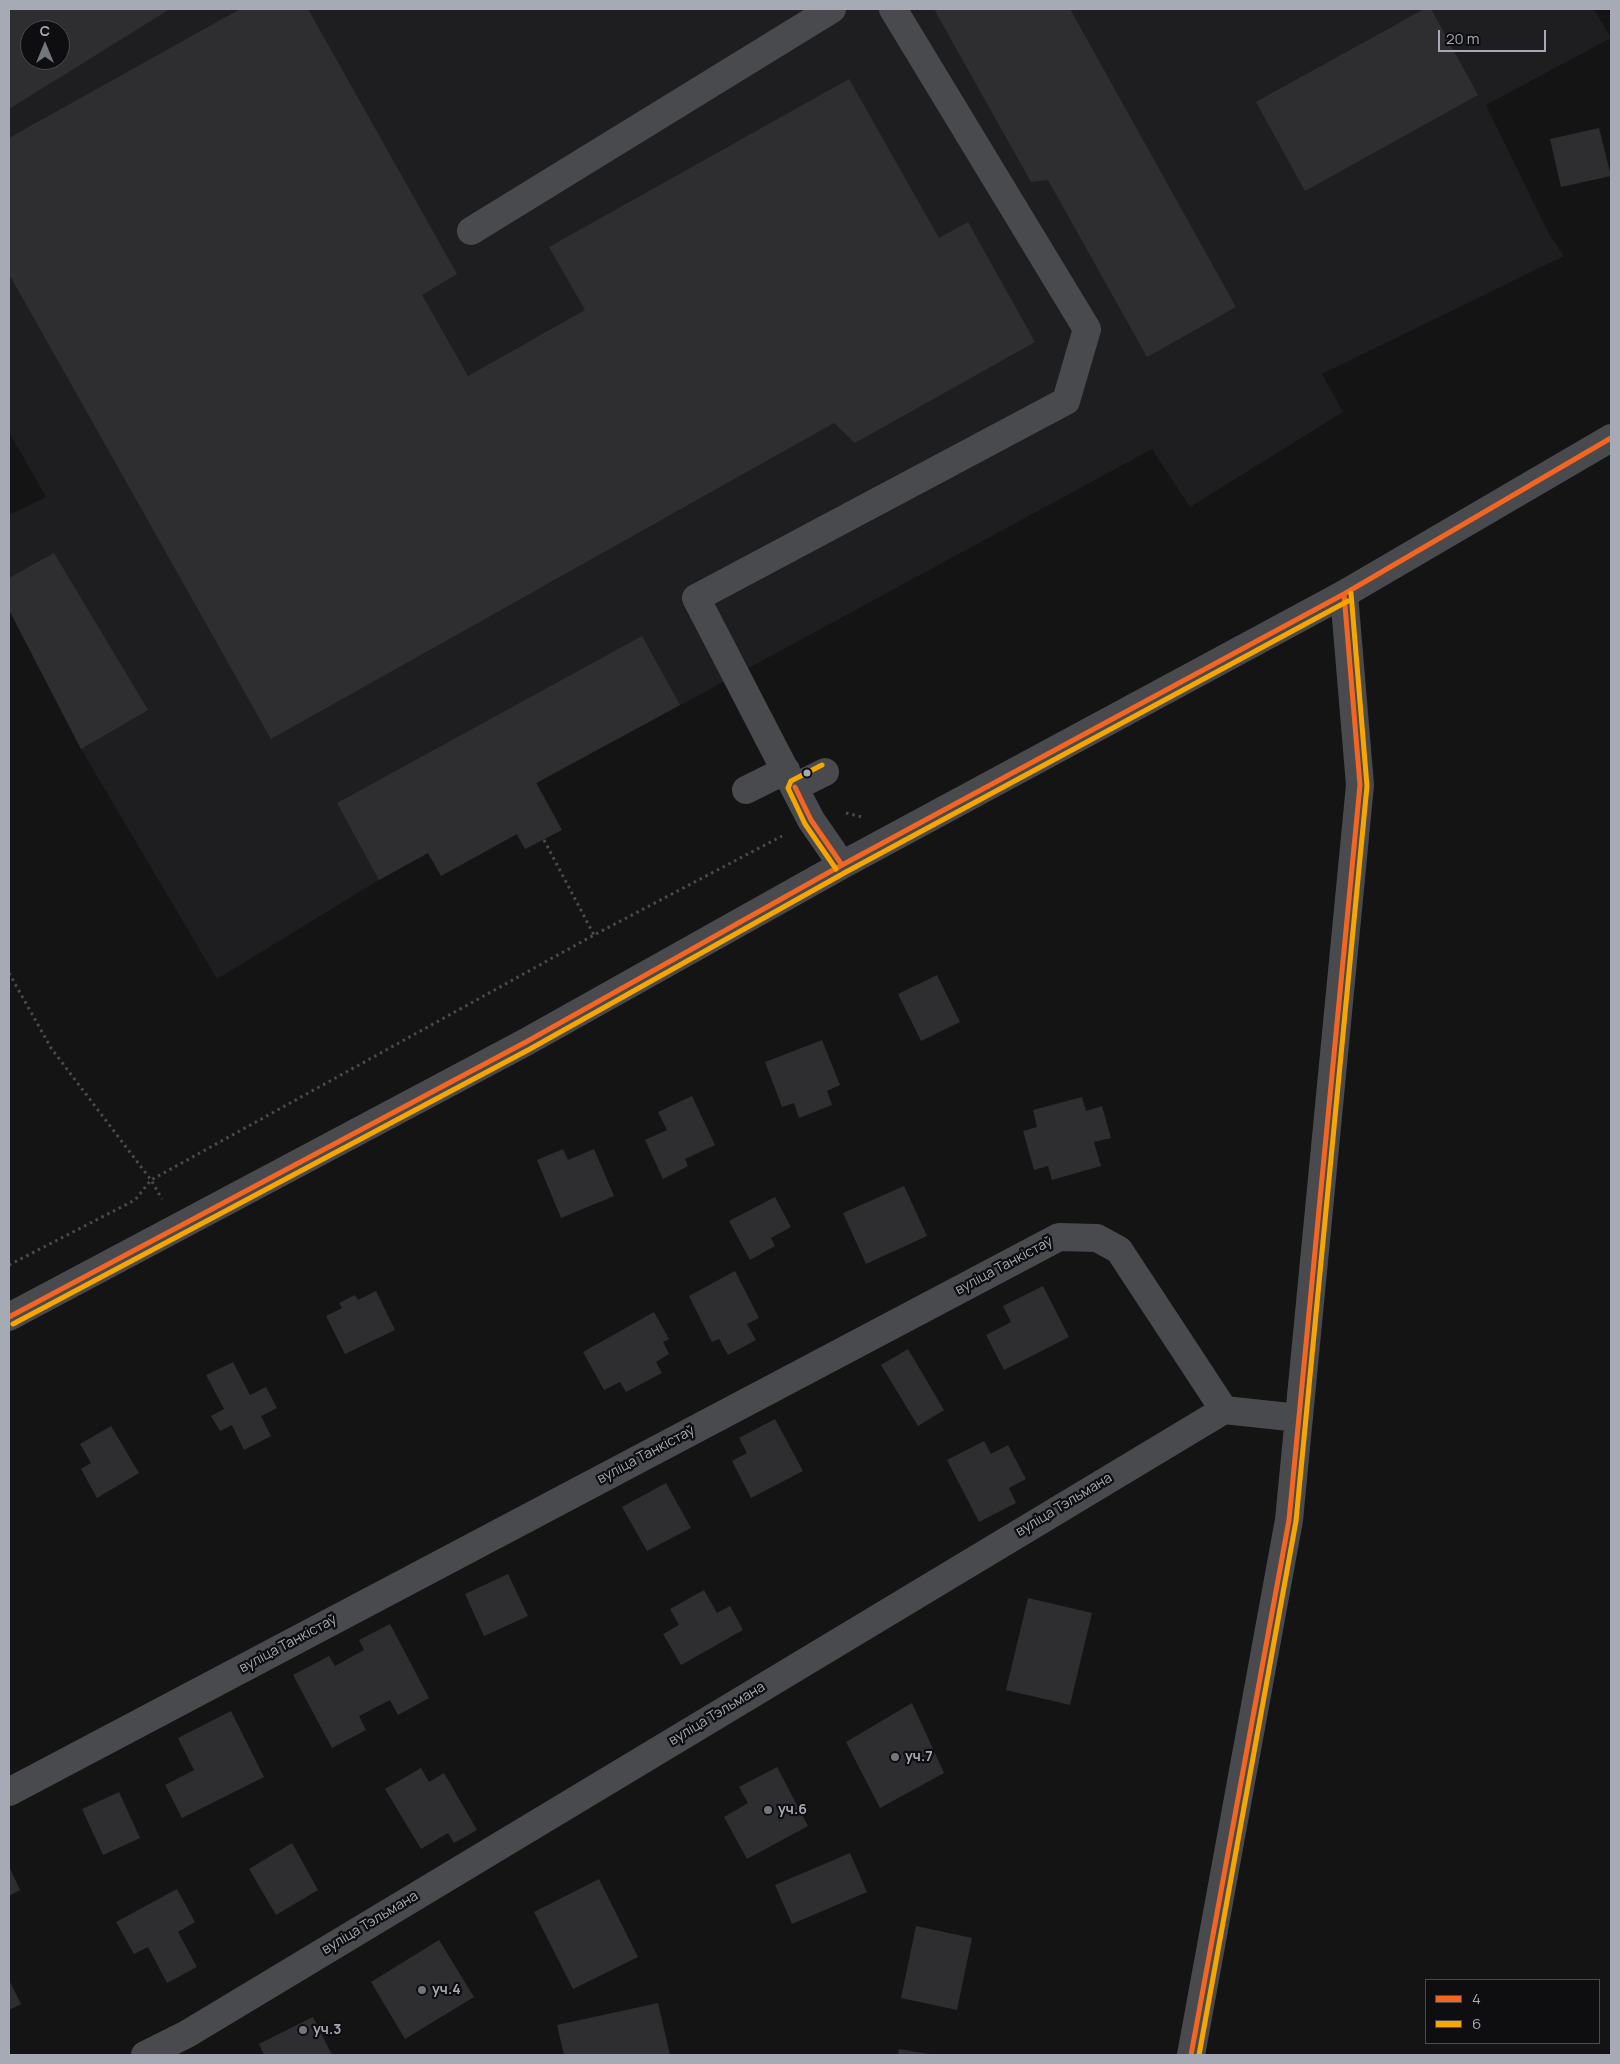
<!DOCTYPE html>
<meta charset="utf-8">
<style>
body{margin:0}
#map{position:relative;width:1620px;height:2064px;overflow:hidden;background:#141414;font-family:Manrope,sans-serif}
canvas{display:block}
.frame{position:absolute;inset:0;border:10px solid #a5aab5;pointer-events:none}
.legend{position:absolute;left:1425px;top:1979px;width:175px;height:65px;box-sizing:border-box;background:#0e0e10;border:1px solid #4a4c52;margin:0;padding:6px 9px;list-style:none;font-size:15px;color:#a5aab5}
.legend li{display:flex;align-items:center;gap:10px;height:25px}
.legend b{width:25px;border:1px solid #4a4c52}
.north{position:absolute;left:20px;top:20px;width:50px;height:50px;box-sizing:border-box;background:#0e0e10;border:1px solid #4a4c52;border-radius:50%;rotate:0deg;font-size:14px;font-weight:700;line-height:20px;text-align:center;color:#a5aab5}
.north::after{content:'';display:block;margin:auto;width:18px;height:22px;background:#72767d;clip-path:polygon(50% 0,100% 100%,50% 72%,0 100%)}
.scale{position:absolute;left:1438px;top:30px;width:108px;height:22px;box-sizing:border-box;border:2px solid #a5aab5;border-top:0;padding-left:6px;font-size:15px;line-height:18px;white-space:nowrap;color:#a5aab5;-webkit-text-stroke:4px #0e0e10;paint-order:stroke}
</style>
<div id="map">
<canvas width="1620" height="2064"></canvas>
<div class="frame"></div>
<ul class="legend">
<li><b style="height:6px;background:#f26522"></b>4</li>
<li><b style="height:6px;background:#f7a600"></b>6</li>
</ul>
<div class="north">С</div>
<div class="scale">20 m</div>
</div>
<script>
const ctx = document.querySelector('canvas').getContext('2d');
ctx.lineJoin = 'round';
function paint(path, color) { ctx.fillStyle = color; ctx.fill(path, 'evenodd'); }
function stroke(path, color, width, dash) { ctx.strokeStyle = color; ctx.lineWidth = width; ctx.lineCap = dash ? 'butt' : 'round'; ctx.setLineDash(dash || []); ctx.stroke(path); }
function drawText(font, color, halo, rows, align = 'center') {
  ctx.font = font + ' Manrope,sans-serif'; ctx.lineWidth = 4.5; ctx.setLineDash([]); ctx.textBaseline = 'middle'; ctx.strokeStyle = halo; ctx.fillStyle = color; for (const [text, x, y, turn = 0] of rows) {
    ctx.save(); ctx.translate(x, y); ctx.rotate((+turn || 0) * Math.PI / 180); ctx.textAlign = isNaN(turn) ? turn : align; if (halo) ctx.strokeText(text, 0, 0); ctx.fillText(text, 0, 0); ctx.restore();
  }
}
const built = new Path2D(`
 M9,9h1585l17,29 -125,67 63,129 15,22 -242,118 21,38 -153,95 -38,-58 -615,334 25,47 -37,19 -9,-15 -88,19 -49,27 -162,99 -136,-230 -72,-139v-95l37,-18 -37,-65zM30,30h30v30h-30z`);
const building = new Path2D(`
 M9,9h161l-161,100zM30,30h30v30h-30z
 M240,9h68l149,265 -35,21 46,81 117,-66 -36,-63 300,-168 90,159 29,-16 67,120 -180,101 -21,-20 -563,316 -262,-465v-136z
 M934,9h136l166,298 -89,50 -99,-177 -17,2z
 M1424,9h7l47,86 -173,96 -49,-89z
 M1599,128l12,48 -50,11 -11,-48z
 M54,553l94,157 -67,39 -72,-139v-32z
 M642,636l38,69 -144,78 26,47 -37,19 -8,-15 -76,42 -13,-23 -49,27 -42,-77z
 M937,975l23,47 -39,19 -23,-47z
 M822,1040l18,45 -13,6 5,14 -33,13 -5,-15 -12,4 -17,-45z
 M692,1096l23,49 -30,14 3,7 -25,13 -18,-39 22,-10 -9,-18z
 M1082,1097l4,14 16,-5 9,32 -17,4 7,24 -49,14 -4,-14 -14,4 -11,-39 14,-4 -4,-17z
 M563,1149l5,11 26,-11 20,47 -53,22 -24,-58z
 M904,1186l23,50 -61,28 -23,-51z
 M775,1197l16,30 -20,11 4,8 -25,14 -21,-39z
 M735,1271l24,47 -12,6 9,16 -28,15 -9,-16 -7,3 -23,-46z
 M1043,1286l26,51 -65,33 -18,-35 25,-13 -8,-16z
 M376,1291l19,39 -50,24 -19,-38 16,-8 -3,-5 16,-8 3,5z
 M654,1312l15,27 -6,3 6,12 -13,8 6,11 -36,19 -6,-10 -16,8 -21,-38z
 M908,1349l36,61 -26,16 -37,-61z
 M233,1362l17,33 16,-8 11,21 -16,8 10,20 -27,14 -12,-25 -12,6 -9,-15 13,-7 -18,-34z
 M775,1419l28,52 -52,27 -19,-37 15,-8 -8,-15z
 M111,1426l28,47 -42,25 -16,-29 10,-6 -11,-19z
 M984,1441l7,13 17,-9 18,34 -17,9 7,15 -37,19 -32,-62z
 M666,1483l25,45 -44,23 -25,-44z
 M508,1574l20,42 -44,20 -19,-42z
 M704,1590l13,23 13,-7 13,24 -62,35 -18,-31 16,-9 -9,-16z
 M1028,1598l64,15 -22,92 -64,-15z
 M390,1624l39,74 -31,17 -8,-15 -31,16 7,14 -34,18 -39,-73 36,-19 6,10 29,-16 -5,-10z
 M912,1703l32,70 -64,35 -34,-66z
 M231,1711l33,66 -82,41 -17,-33 29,-15 -16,-32z
 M777,1767l31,59 -61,33 -23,-42 24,-14 -9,-16z
 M421,1768l8,14 15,-9 33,57 -23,13 -6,-10 -27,16 -36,-60z
 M119,1792l21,46 -37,17 -21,-46z
 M292,1843l26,47 -42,25 -27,-46z
 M850,1853l17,39 -75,32 -17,-39z
 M9,1866l11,24 -11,6z
 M599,1879l39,78 -65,32 -39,-77z
 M177,1889l18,33 -17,10 19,35 -30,16 -19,-36 -14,7 -18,-32z
 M916,1926l56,12 -15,72 -56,-12z
 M439,1940l35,57 -69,42 -34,-57z
 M9,1980l12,24 -12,6z
 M658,2003l12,52h-106l-7,-30z
 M313,2017l19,38h-68l-5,-11z
 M899,2049l30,5v1h-31z`);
const path = new Path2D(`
 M846,813l16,4
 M544,840l50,95
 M9,973l42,75 100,132 11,19
 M9,1265l126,-65 16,-20 443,-245 188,-99`);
const minor = new Path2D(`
 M471,231l361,-222
 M795,787l30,-15
 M746,790l40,-20
 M842,865l-31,-45 -115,-222 370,-197 21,-72 -194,-320
 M9,1317l517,-275 316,-177 502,-271 267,-156
 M9,1792l1050,-555 38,1 22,12 105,160
 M145,2055l42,-21 1037,-624 75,8
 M1191,2055l98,-535 71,-735 -16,-191`);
const bus1 = new Path2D(`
 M795,787l16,33 31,45
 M9,1317l517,-275 316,-177 502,-271 267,-156
 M1191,2055l98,-535 71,-735 -16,-191`);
const bus2 = new Path2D(`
 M822,765l-31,16 -3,7 17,36 31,45
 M13,1324l517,-275 316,-177 502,-271
 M1199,2055l97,-534 71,-735 -16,-193`);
const markers = [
 [807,773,4.5,"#a5aab5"],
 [895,1757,5,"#72767d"],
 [768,1810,5,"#72767d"],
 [422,1990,5,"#72767d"],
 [303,2030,5,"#72767d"]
];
const streetNames = [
 ["вуліца Танкістаў",1004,1266,-28],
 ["вуліца Танкістаў",646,1455,-28],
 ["вуліца Тэльмана",1064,1505,-31],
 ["вуліца Танкістаў",288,1644,-28],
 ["вуліца Тэльмана",717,1714,-31],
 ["вуліца Тэльмана",370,1923,-31]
];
const poiNames = [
 ["уч.7",905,1757],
 ["уч.6",778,1810],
 ["уч.4",432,1990],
 ["уч.3",313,2030]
];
paint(built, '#1e1e20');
paint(building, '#2e2e30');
stroke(path, '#4a4b4f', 3, [2.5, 4]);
stroke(minor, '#494a4d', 28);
stroke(bus1, '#f26522', 5);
stroke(bus2, '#f7a600', 5);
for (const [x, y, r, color] of markers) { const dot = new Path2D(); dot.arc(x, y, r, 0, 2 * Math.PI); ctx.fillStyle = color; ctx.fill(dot); stroke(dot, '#0e0e10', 2); }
drawText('14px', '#a5aab5', '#0e0e10', streetNames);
drawText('bold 14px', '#a5aab5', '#0e0e10', poiNames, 'left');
</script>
